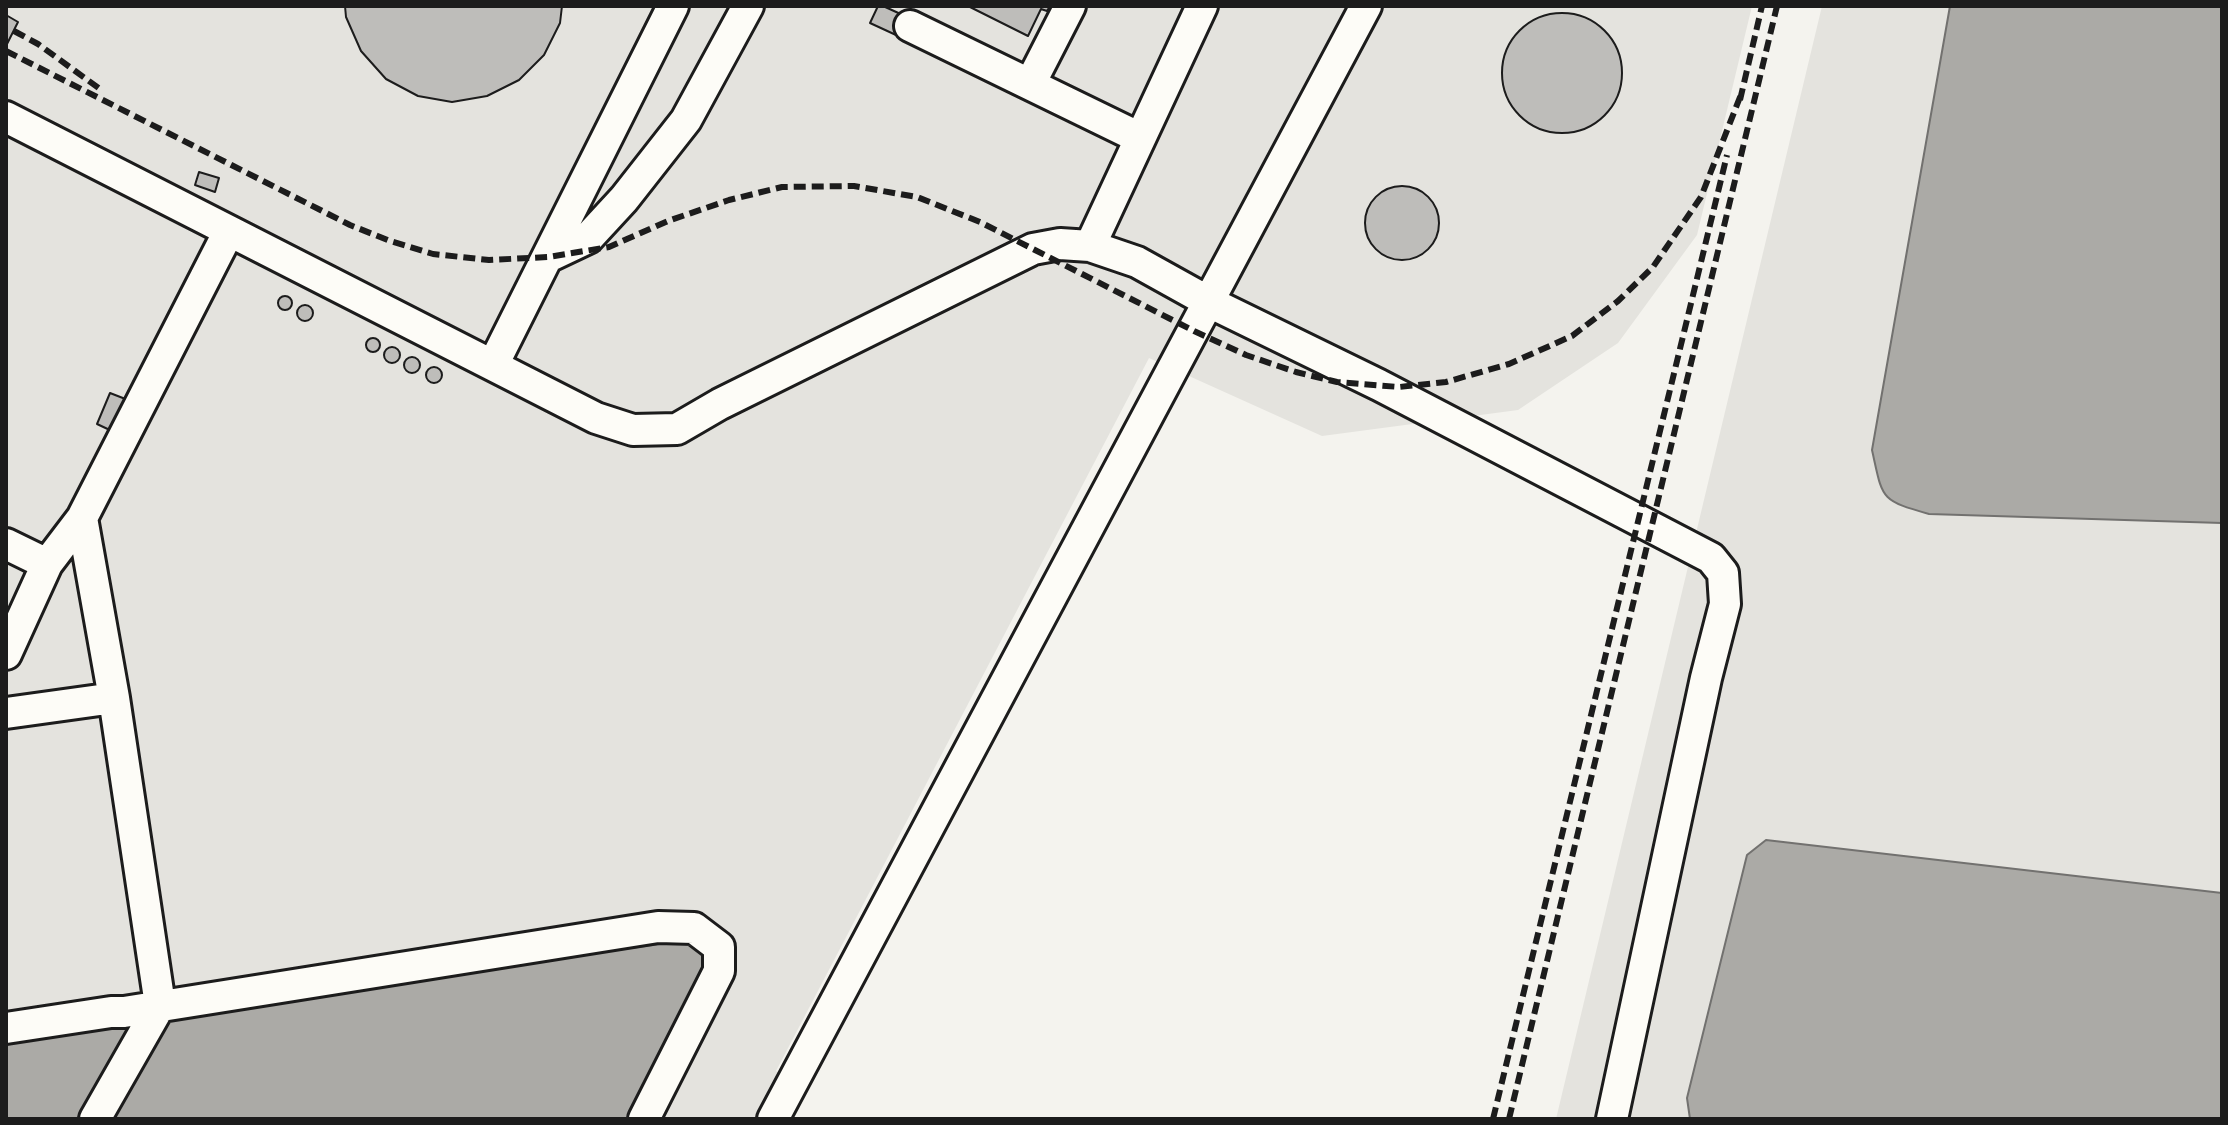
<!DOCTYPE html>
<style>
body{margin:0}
#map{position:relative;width:2228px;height:1125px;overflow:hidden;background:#f4f3ee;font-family:"Gochi Hand",sans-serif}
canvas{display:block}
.frame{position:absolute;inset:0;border:8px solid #1c1c1c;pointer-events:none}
</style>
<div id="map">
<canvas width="2228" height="1125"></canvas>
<div class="frame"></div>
</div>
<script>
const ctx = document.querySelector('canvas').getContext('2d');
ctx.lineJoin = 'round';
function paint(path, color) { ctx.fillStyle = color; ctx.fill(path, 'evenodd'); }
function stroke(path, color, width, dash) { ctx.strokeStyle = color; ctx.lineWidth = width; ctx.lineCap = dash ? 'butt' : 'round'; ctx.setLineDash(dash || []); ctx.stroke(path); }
const built = new Path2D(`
 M6,6h1746l-55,229 -79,108 -100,67 -196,26 -173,-78 -373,713 23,13 -18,35h-775z
 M1822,6h400v1113h-666z`);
const water = new Path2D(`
 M1950,6h272v517l-293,-9c-50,-14 -46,-15 -57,-64z
 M1766,840l456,53v226h-532l-3,-21 60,-243z
 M674,942l24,1 12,14 -76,162h-526l52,-91 18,-17z
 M129,1023l2,9 -44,87h-81v-87z`);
const building = new Path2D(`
 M345,6h217l-2,17 -16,32 -25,25 -32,16 -35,6 -34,-6 -32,-17 -25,-28 -15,-34z
 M878,6h5l22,10 -9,19 -26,-12z
 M968,6h82l-3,5 -6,-2 -13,27z
 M1502 73a60 60 0 1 1 120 0a60 60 0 1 1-120 0Z
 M6,15l12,7 -12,24z
 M199,172l20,6 -4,14 -20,-7z
 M1365 223a37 37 0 1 1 74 0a37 37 0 1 1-74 0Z
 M278 303a7 7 0 1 1 14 0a7 7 0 1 1-14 0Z
 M297 313a8 8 0 1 1 16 0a8 8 0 1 1-16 0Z
 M366 345a7 7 0 1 1 14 0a7 7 0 1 1-14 0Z
 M384 355a8 8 0 1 1 16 0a8 8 0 1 1-16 0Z
 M404 365a8 8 0 1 1 16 0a8 8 0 1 1-16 0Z
 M426 375a8 8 0 1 1 16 0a8 8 0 1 1-16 0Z
 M110,393l18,7 -14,32 -17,-8z`);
const minor = new Path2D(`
 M910,26l230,112
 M1030,84l40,-78
 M6,117l590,301 37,12 44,-1 43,-25 313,-155 27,-5 30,2 47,16 72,40 170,83 332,173 12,15 2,31 -19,74 -94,441
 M1090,246l112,-240
 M548,257l40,-19 36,-39 62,-79 62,-114
 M493,365l180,-359
 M82,518l32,180 46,307 -65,114
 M6,544l41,20 35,-46 147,-287
 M6,654l41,-90
 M6,713l108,-15
 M6,1028l105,-16h13l534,-85 36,1 25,19v24l-75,148
 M773,1119l593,-1113`);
const rail = new Path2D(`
 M14,31l24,13 62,45
 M6,51l344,174 40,16 43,13 56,6 59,-3 61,-10 59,-26 61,-21 53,-13 72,-1 63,11 63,25 214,109 52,24 50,17 41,10 62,5 47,-5 63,-18 63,-28 46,-35 35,-34 48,-70 41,-105
 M1740,100l22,-94
 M1493,1119l234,-964
 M1509,1119l268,-1113`);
paint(built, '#e4e3de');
paint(water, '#abaaa6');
stroke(water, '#72716f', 2);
paint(building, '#bebdba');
stroke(building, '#1c1c1c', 2);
stroke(minor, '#1c1c1c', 36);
stroke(minor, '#fdfcf7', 30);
stroke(rail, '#1c1c1c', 6, [12, 6]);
</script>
